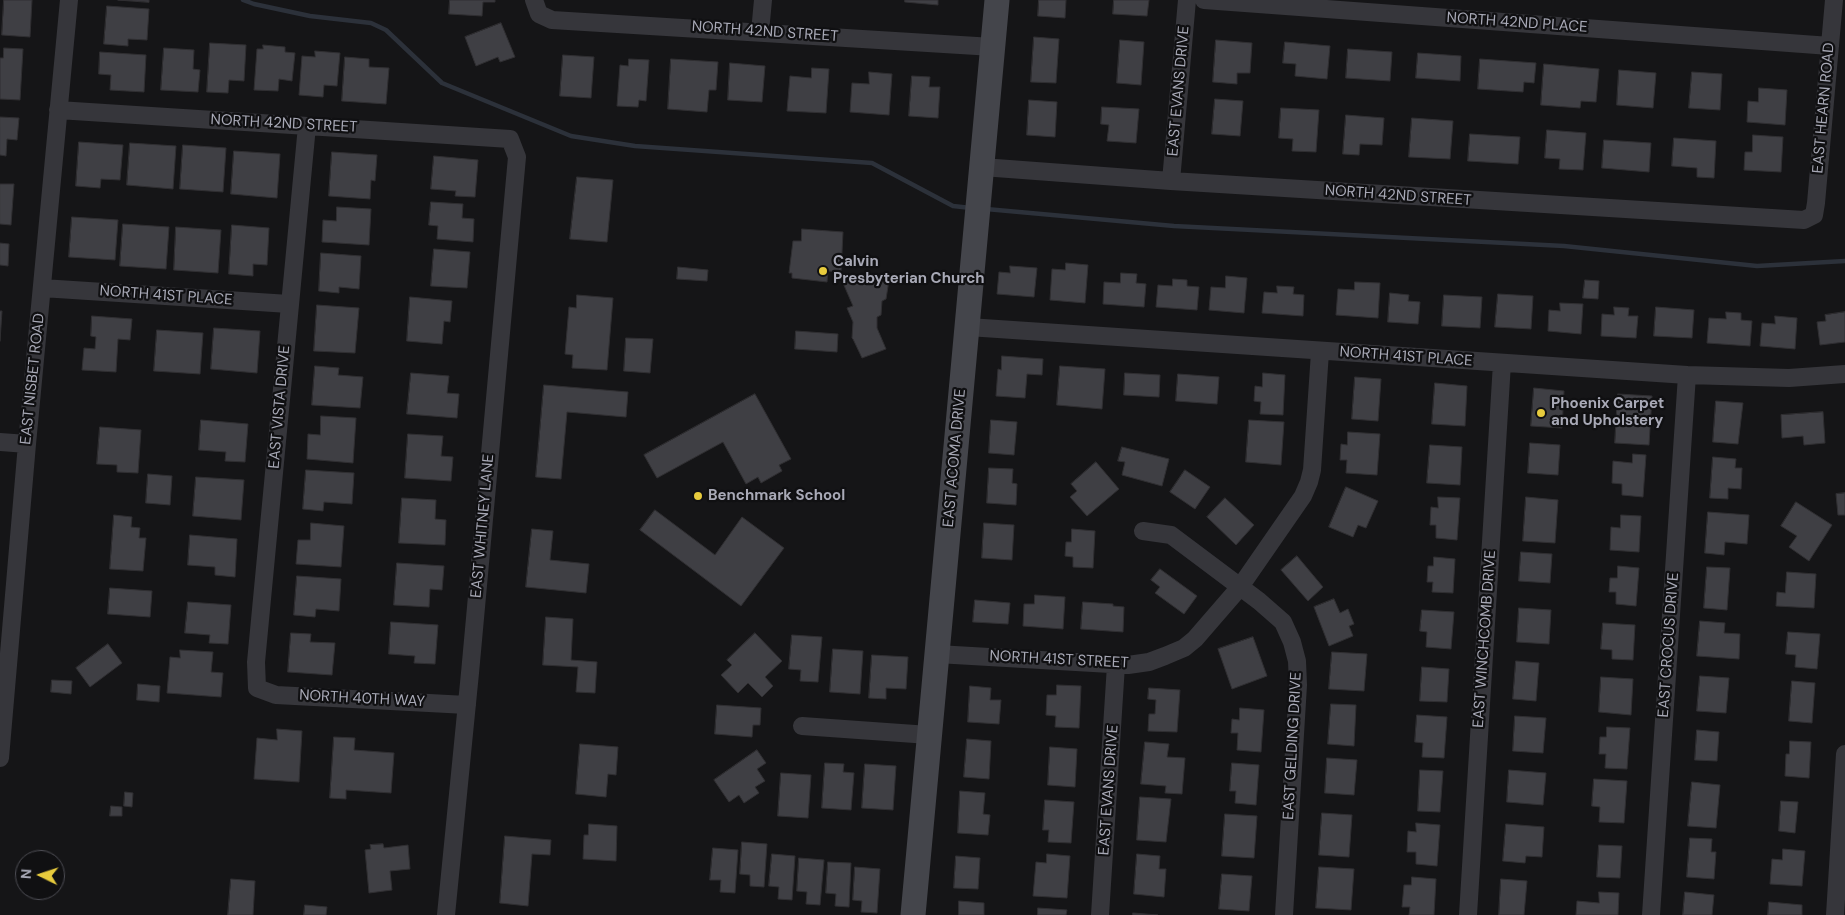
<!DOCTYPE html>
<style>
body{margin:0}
#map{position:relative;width:1845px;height:915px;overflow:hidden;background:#151517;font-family:"DM Sans",sans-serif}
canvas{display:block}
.north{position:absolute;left:15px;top:850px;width:50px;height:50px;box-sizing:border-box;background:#101012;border:1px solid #4d4d54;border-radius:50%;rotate:274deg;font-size:14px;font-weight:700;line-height:20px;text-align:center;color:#a8a9b6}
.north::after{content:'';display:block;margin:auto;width:18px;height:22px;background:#e7cb3d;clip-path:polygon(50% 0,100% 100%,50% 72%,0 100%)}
</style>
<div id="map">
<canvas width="1845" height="915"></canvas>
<div class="north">N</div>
</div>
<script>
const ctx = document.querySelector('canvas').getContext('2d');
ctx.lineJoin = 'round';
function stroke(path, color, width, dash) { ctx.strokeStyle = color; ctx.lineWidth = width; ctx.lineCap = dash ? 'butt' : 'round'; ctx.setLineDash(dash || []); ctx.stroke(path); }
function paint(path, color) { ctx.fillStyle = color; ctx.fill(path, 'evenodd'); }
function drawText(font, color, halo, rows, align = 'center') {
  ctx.font = font + ' "DM Sans",sans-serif'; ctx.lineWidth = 4.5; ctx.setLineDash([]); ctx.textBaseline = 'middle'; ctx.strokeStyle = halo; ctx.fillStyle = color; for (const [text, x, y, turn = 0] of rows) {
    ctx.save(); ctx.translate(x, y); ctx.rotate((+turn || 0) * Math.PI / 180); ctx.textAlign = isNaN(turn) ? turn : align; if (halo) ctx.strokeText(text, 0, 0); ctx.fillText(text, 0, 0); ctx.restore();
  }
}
const stream = new Path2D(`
 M243,0l11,4 56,12 61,7 15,7 56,53 129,53 64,10 237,17 81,43 18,2
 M986,209l188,17 390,20 193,20 88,-5`);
const building = new Path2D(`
 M4,0h28l-2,37 -28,-2z
 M118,0h31v2z
 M450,0h45v2h-12l-1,14 -33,-2z
 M905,0h33v5l-33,-3z
 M1039,0h27l-1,18 -27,-2z
 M1114,0h35l-2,16 -34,-2z
 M107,6l42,3 -2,31 -19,-1v7l-24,-2z
 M501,23l14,34 -15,5 -2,-5 -22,9 -11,-29z
 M1034,37l25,2 -3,44 -25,-1z
 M1120,40l24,2 -3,43 -24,-2z
 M1216,40l36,3 -2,30h-13v11l-24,-2z
 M1285,42l45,4 -3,33 -32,-3 1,-12 -13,-1z
 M210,43l36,2 -2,36 -15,-1 -1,13 -21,-1z
 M263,45l22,2v5l10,1 -3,28 -13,-2 -1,12 -24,-1 3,-41h6z
 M4,48l19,1 -3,51 -20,-1v-41h3z
 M164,48l30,2 -1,19 7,1 -2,22 -37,-2z
 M1348,49l44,3 -2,29 -44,-3z
 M315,51l25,2 -3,33 -13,-1 -1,12 -24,-2 3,-39 13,1z
 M100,52l46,3 -2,37 -34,-2 1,-15 -12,-1z
 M1418,53l43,3 -1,25 -44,-3z
 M563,55l31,2 -3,41 -31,-2z
 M345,57l24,2v8l20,1 -3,36 -44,-3z
 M629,59l20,1 -3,41 -7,-1 -1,7 -21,-1 3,-41 8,1z
 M671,59l47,3 -2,28h-7l-2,22 -39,-3z
 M1480,59l56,4 -2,20 -10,-1 -1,10 -45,-3z
 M730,63l35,3 -3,36 -34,-2z
 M1544,64l55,5 -3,33 -15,-1 -1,7 -39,-3z
 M812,68l17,1 -3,44 -39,-2 3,-35 21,2z
 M1619,70l37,3 -3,35 -36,-3z
 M869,72l23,2 -3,41 -39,-3 2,-29 17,1z
 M1692,72l30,2 -2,36 -31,-2z
 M912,76l18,1 -1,10h11l-2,31 -29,-2z
 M1759,88l28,2 -2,35 -38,-3 1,-21 10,1z
 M1215,99l28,2 -3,35 -28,-2z
 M1029,100l28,2 -2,35 -28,-2z
 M1102,107l37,2 -3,34 -29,-2 2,-16 -8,-1z
 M1281,108l38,2 -3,42 -24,-1 1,-12 -14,-1z
 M1346,115l38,3 -2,27 -22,-1 -1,11 -16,-1z
 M0,117l19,1 -2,22 -10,-1 -1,17 -6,-1z
 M1412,118l41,3 -3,38 -41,-2z
 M1547,130l39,3 -3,37 -24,-1 1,-10 -15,-1z
 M1470,134l50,3 -2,27 -50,-3z
 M1753,135l30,2 -2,35 -37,-2 1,-18h7z
 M1674,138l42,3 -2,37 -17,-1v-9l-25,-2z
 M1604,140l47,3 -2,29 -47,-4z
 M79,142l44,3 -3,35 -19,-1 -1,9 -24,-2z
 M130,143l46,3 -3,43 -46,-4z
 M183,145l43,3 -3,44 -43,-3z
 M234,151l46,3 -3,44 -46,-4z
 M332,152l45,3 -2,26 -4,-1 -1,19 -41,-3z
 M434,156l44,4 -3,37 -20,-1 1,-5 -25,-2z
 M577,177l36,3 -6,62 -37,-3z
 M0,184h14l-3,41 -11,-1z
 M431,202l32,2 -1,14 12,1 -1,23 -36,-3 1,-13 -9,-1z
 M337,207l34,2 -2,36 -47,-3 1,-22 13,1z
 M72,217l46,3 -3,40 -46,-3z
 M123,224l46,3 -3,42 -46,-3z
 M232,225l37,3 -2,37 -14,-1v12l-24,-2z
 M176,227l45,3 -3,43 -44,-3z
 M802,229l41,3 -2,40 -13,-1 -1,11 -35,-4v-5h-3l4,-32h8z
 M0,243l9,1 -1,22 -8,-1z
 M434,249l36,3 -3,36 -36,-2z
 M321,253l40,3 -2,33 -20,-2v6l-20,-2z
 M1066,263l22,2 -3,38 -35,-3 2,-31 13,1z
 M1010,266l27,2 -3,29 -37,-3 2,-22 11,1z
 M678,267l30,3 -1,11 -30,-2z
 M1121,273l16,1 -1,9 10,1 -2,23 -41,-3 1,-22 16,1z
 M864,275l11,7 14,-2 -3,19 -4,2 -1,14 -4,2v11l9,21 -24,9 -9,-19 -1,-1 1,-16 -6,-14 6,-2 -10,-23z
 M1226,276l21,2 -3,35 -35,-3 2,-23 14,1z
 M1173,279l14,1v6l12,1 -2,23 -41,-3 2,-22 14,1z
 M1585,280l14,1 -1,18 -15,-1z
 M1355,282l25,1 -2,35 -42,-3 2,-26 16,1z
 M1277,286l17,1 -1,7 11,1 -1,21 -41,-3 2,-21 13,1z
 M1390,293l19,2 -1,6 12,1 -2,22 -30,-2z
 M1498,294l35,2 -2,33 -36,-2z
 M577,295l36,3 -6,72 -35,-2 1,-13 -8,-1 4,-47 7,1z
 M1444,295l38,2 -2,31 -38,-2z
 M410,297l42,4 -2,21 -6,-1 -2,23 -35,-3z
 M1560,303l23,1 -2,30 -33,-3 1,-21 11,1z
 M317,305l42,3 -4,45 -41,-2z
 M1614,307l15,1 -1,8h10l-2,22 -35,-2 1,-22 12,1z
 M1656,307l38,3 -2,28 -38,-2z
 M0,311h2l-2,30z
 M1726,312l15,1v7l11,1 -2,25 -43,-3 2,-25 17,1z
 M1845,312v30l-25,3 -3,-23 9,-1 -1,-6z
 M92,316l40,3 -2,21 -12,-1 -2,33 -34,-2 2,-22 11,1 1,-12 -5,-1z
 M1775,316l22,2 -2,31 -35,-3 2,-23 13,1z
 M214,328l46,3 -3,42 -46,-4z
 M157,330l46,3 -3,41 -46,-3z
 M796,331l42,3 -1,18 -42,-3z
 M626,338l27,1 -3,34 -26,-2z
 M1002,356l41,3 -1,16 -15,-1 -2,24 -29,-2 2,-27 3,1z
 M315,366l24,2 -1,7 25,2 -3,31 -48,-3z
 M1060,366l45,3 -3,40 -45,-4z
 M411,373l38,3 -2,17 12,1 -2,24 -50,-4z
 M1125,373l35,2 -1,22 -35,-2z
 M1263,373l22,2 -2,40 -23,-1 1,-12 -7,-1 1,-15 7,1z
 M1178,374l41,3 -2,27 -41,-3z
 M1355,377l26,2 -3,42 -26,-2z
 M1435,383l32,3 -2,40 -33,-2z
 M544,385l84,7 -2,25 -59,-5 -6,67 -25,-2z
 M1534,388l30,3 -2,37 -31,-2z
 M755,394l36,65 -12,6 3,6 -21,12 -3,-6 -12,7 -23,-42 -66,36 -13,-23z
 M1618,394l34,2 -3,49 -34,-2z
 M1716,401l27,2 -5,41 -25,-2z
 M1823,412l2,31 -21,2 -1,-9 -21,2 -1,-23z
 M321,416l35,2 -3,45 -46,-4 1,-25 12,1z
 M201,420l47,4 -3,38 -20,-1 1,-9 -27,-2z
 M991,420l26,2 -3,33 -25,-2z
 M1249,420l35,2 -3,43 -35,-3z
 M100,427l41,3 -3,43 -21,-1v-7l-20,-1z
 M1348,432l32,2 -3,41 -31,-2 1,-13h-7l1,-16 6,1z
 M408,434l35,2 -2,20 12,1 -2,24 -46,-3z
 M1530,443l30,2 -2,30 -30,-2z
 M1430,445l32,2 -2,38 -33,-2z
 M1122,447l47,12 -7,27 -40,-11 3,-13 -7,-1z
 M1633,454l13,1 -3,42 -21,-2v-11l-10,-1 1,-22 19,2z
 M1713,457l23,2 -1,9h7l-1,21 -13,-1v11l-18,-1z
 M1096,462l23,27 -32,27 -17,-19 7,-6 -6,-7z
 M989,468l24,1 -1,14 5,1 -1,21 -29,-2z
 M306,470l48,3 -2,31 -28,-2 -1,9 -20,-2z
 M1185,470l25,17 -15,22 -25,-17z
 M148,474l24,2 -2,29 -24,-2z
 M196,477l48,3 -3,40 -48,-4z
 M1346,487l32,14 -12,27 -8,-3 -5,12 -24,-10z
 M1845,493v22h-7l-2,-21z
 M1438,497l22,1 -3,42 -21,-2v-13h-6l1,-18 7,1z
 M1526,497l32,3 -3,43 -32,-2z
 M402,498l34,2 -1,19 11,1 -1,25 -46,-2z
 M1225,498l29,27 -18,20 -29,-28z
 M1796,502l36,23 -23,36 -20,-14 8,-11 -16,-10z
 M655,510l60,45 27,-38 42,31 -43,58 -101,-76z
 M1708,512l41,3 -2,29 -22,-2 -1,13 -19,-2z
 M114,515l18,2 -1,10 9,1 -1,10h7l-3,33 -33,-2z
 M1621,515l20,1 -2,36 -29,-2 1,-23 9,1z
 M311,523l33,3 -3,41 -45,-3 2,-24h12z
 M984,523l30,2 -2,35 -30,-2z
 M532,529l21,2 -3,29 39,4 -3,29 -60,-6z
 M1072,529l23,2 -2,37 -20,-1v-10l-8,-1 1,-14h5z
 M190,535l47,4 -2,38 -20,-2v-8l-27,-2z
 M1521,552l31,2 -2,29 -31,-2z
 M1297,556l26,31 -15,14 -27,-31z
 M1434,557l21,2 -2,34 -21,-1 1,-10h-6l1,-16h5z
 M397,563l47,3 -2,24 -12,-1 -1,18 -35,-2z
 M1618,566l21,2 -3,38 -20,-2v-12h-7l1,-14h7z
 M1707,567l23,1 -3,42 -23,-2z
 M1160,569l37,27 -13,18 -29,-21 5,-6 -9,-7z
 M1787,572l29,2 -2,34 -38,-2 1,-14 8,1z
 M297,576l44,3 -2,32 -23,-2 -1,8 -21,-2z
 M110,588l42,3 -2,26 -42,-3z
 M1035,595l30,2 -2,32 -40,-3 1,-22h10z
 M1334,599l6,14 8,-4 6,15 -5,2 4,10 -24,10 -15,-39z
 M975,600l35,3 -2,21 -35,-2z
 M188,602l43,3 -3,39 -19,-1 1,-8 -25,-2z
 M1083,602l30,2v2l11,1 -1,25 -42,-3z
 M1519,608l32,2 -2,34 -32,-2z
 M1422,610l32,2 -3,37 -25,-2 1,-15 -7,-1z
 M546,617l27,2 -2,41 26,2 -2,31 -19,-1 2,-25 -35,-2z
 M1700,621l25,2 -1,10 16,1 -1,25 -42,-3z
 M391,622l47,3 -3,39 -21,-1 1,-7 -26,-2z
 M1603,623l32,2 -2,35 -21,-1v-9l-11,-1z
 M1788,632l32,2 -3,35 -22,-2 1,-12 -10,-1z
 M291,633l20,1 -1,8 25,1 -3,32 -44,-3z
 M755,633l27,28 -17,16 8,9 -11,11 -14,-14 -10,10 -17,-18 11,-10 -5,-5z
 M792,635l30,2 -4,45 -18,-1 1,-11 -12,-1z
 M1253,637l14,39 -35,13 -14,-40z
 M108,644l14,19 -32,24 -14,-19z
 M833,649l30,2 -3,43 -30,-2z
 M180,650l33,2 -2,20 12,1 -2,24 -54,-4 3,-36 10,1z
 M1332,652l35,2 -3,37 -35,-2z
 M872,655l36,2 -2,32 -20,-1v11l-17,-1z
 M1516,661l23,2 -3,38 -23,-2z
 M1422,667l27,2 -2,33 -27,-1z
 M1700,676l29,2 -3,35 -29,-2z
 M1601,677l32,2 -2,36 -32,-3z
 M52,680l20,1 -1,13 -20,-2z
 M1792,681l23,2 -3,40 -23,-2z
 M138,684l22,2 -1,16 -22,-2z
 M1057,685l24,1 -2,42 -24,-1 1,-11 -10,-1 1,-20h9z
 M970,686l21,2 -1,12h11l-2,24 -31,-2z
 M1149,688l31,2 -3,42 -29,-1 1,-17h6l1,-14 -8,-1z
 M1331,704l25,1 -2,41 -26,-2z
 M717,705l44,3 -1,17h-7l-1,12 -37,-3z
 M1240,708l24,2 -3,42 -24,-2 1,-17h-7l1,-14 7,1z
 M1417,715l30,2 -3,41 -22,-1 1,-14 -8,-1z
 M1515,716l31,2 -3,35 -30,-2z
 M1607,727l23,1 -3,41 -22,-1 1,-14h-7l1,-17h6z
 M277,729l25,2 -3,51 -45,-3 3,-41 20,2z
 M1697,730l22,2 -2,29 -22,-1z
 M334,737l21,1 -1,12 40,3 -3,40 -45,-3v9l-16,-1z
 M967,739l24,2 -2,38 -25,-2z
 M1790,741l21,1 -2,36 -24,-2 1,-22h3z
 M1145,742l24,2 -2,13 18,1 -3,36 -17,-1 1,-7 -25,-2z
 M580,744l38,3 -2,28 -8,-1 -2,23 -30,-3z
 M1050,747l27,2 -2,38 -27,-2z
 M757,750l9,13 -9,6 8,12 -10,6 4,6 -15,10 -5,-8 -10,7 -15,-22z
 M1327,758l30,2 -3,35 -29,-2z
 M825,763l19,1 -1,8 11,1 -3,37 -29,-2z
 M1232,763l27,2 -3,40 -21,-2 1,-12h-6z
 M865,764l31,2 -3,44 -31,-2z
 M1420,770l23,1 -3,41 -22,-1z
 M1509,770l37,3 -3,32 -36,-3z
 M781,773l30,2 -3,43 -30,-2z
 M1594,779l33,2 -3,42 -25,-1 1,-15 -8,-1z
 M1692,782l28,3 -4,43 -28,-2z
 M960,791l25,2 -2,21 7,1 -2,20 -30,-2z
 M125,792l8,1 -1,14 -8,-1z
 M1140,797l31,2 -5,43 -29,-2z
 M1045,800l29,2 -3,41 -23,-1 1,-12h-6z
 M1781,801l17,1 -3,31 -16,-2z
 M111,806l11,1v9h-12z
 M1322,813l30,2 -3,42 -30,-2z
 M1225,814l32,2 -3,42 -32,-2z
 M1416,823l24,2 -3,41 -21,-2v-12h-9l1,-21 8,1z
 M589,824l28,2 -1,35 -33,-2 1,-24h4z
 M1506,824l38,3 -2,30 -16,-1 -1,7 -22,-2z
 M505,836l46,4 -1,15 -18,-1 -4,52 -28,-3z
 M1690,838l22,1 -1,13h5l-2,27 -27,-2z
 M742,842l25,2 -3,43 -14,-1v-11l-10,-1z
 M383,844l1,4 24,-3 2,24 -20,2 2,19 -23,3 -4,-43 6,-1 -1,-4z
 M1599,845l23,1 -2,32 -23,-1z
 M713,848l25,2 -3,43 -15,-1 1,-12h-11z
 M1783,849l22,2 -3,35 -32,-2 2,-25 10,1z
 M772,854l23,2 -3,44 -14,-1 1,-12 -10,-1z
 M1047,854l23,2 -3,42 -34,-2 3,-34 10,1z
 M1137,854l23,2 -1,13h7l-2,28 -30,-3z
 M956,856l24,2 -2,31 -24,-1z
 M799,858l25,2 -4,45 -14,-1 1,-12 -10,-1z
 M828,862l23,1 -2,44 -14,-1 1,-12 -10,-1z
 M855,867l25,2 -3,44 -16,-1 1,-11 -9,-1z
 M1319,867l35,2 -3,41 -35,-2z
 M1222,874l30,2 -3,35 -30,-2z
 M1412,877l24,2 -2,36h-25l1,-8h-8l2,-22h7z
 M231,879l24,2 -2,34h-25z
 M1501,879l26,2 -3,34h-25z
 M1599,892l20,1 -1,22h-42l1,-14 22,2z
 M1685,892l29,3 -2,20h-29z
 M959,901l25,2v12h-25z
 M1769,902l33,3v10h-34z
 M305,905l22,2 -1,8h-22z
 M1038,908l29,2 -1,5h-28z
 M1133,913l25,2h-25z`);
const street = new Path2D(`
 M534,0l5,14 13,6 441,27
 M1204,0l626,46
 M760,32l3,-32
 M58,110l452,29 7,18 -47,516 -24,242
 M307,126l-51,536 1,26 19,7 191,10
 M982,167l189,14 633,39 10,-5 2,-12 18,-203
 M1171,181l16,-181
 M42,288l247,16
 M968,327l719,48 102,3 56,-4
 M0,442l27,2
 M1143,531l28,4 88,66 24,21 9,20 5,19 1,24 -14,230
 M937,654l191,11 21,-3 16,-6 19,-8 11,-9 45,-52 63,-91 6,-14 3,-12 8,-118
 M802,726l127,9
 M0,758l27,-314 42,-444
 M1100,915l16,-250
 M1468,915l34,-552
 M1651,915l36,-540
 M1835,915l10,-161`);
const secondary = new Path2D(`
 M913,915l84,-915`);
const markers = [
 [823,271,5,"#e7cb3d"],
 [1541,413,5,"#e7cb3d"],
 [698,496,5,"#e7cb3d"]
];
const streetNames = [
 ["NORTH 42ND PLACE",1517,23,4],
 ["NORTH 42ND STREET",765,32,4],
 ["EAST EVANS DRIVE",1179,91,-85],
 ["EAST HEARN ROAD",1824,108,-85],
 ["NORTH 42ND STREET",284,124,3],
 ["NORTH 42ND STREET",1398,196,4],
 ["NORTH 41ST PLACE",166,296,4],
 ["NORTH 41ST PLACE",1406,357,4],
 ["EAST NISBET ROAD",33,379,-84],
 ["EAST VISTA DRIVE",280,407,-85],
 ["EAST ACOMA DRIVE",955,458,-85],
 ["EAST WHITNEY LANE",483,526,-85],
 ["EAST WINCHCOMB DRIVE",1485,639,-86],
 ["EAST CROCUS DRIVE",1669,645,-86],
 ["NORTH 41ST STREET",1059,660,3],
 ["NORTH 40TH WAY",362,699,3],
 ["EAST GELDING DRIVE",1293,746,-87],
 ["EAST EVANS DRIVE",1109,790,-86]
];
const poiNames = [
 ["Calvin",833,262],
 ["Presbyterian Church",833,279],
 ["Phoenix Carpet",1551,404],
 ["and Upholstery",1551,421],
 ["Benchmark School",708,496]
];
stroke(stream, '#2c313a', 4.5);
paint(building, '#3f3f44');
stroke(building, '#302f32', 1);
stroke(street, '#36363b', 18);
stroke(secondary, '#44454b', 25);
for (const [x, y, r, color] of markers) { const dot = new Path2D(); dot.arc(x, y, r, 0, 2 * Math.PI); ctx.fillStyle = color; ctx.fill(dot); stroke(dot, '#101012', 2); }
drawText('15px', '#a8a9b6', '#101012', streetNames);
drawText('bold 15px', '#a8a9b6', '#101012', poiNames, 'left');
</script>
